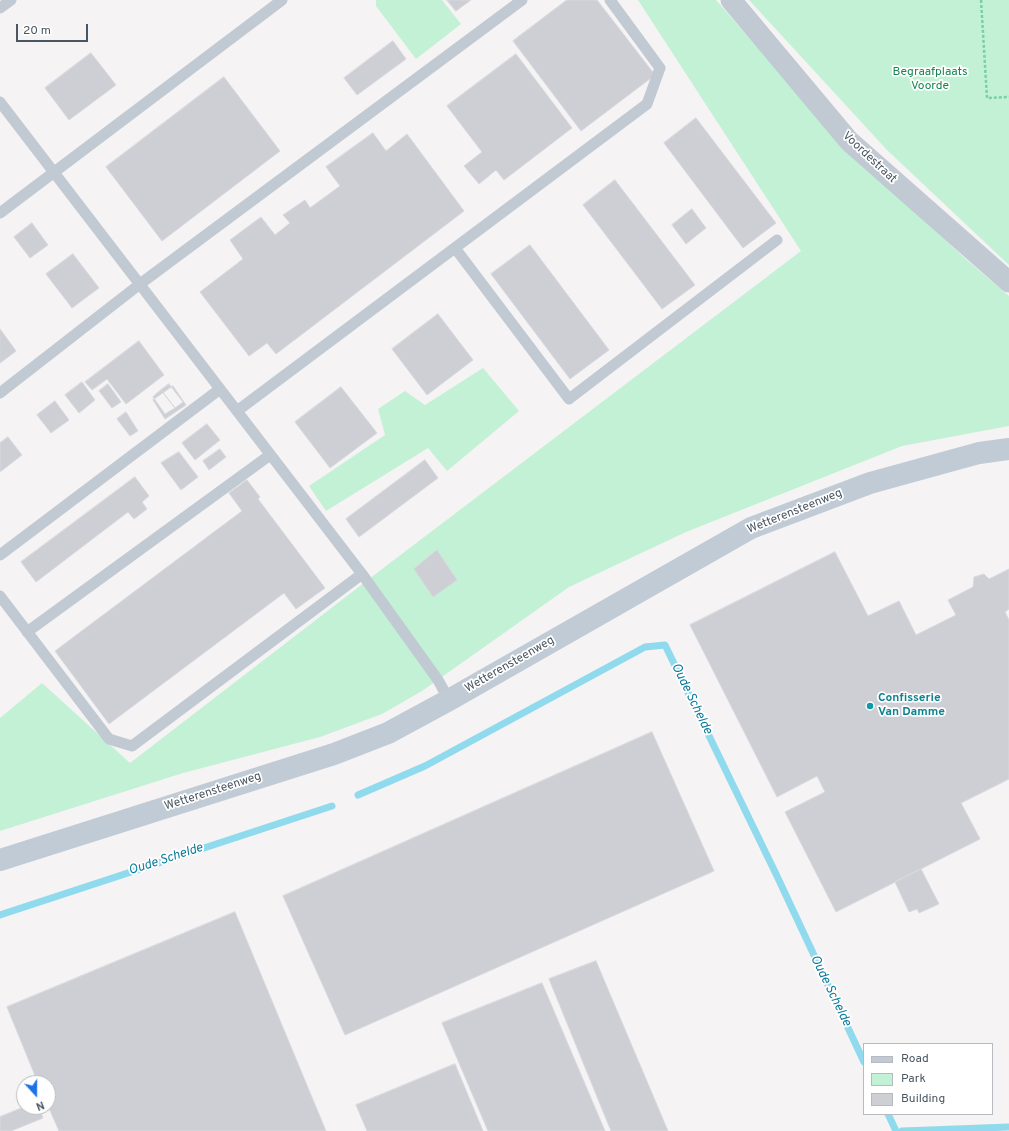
<!DOCTYPE html>
<style>
body{margin:0}
#map{position:relative;width:1009px;height:1131px;overflow:hidden;background:#f5f3f3;font-family:Overpass,sans-serif}
canvas{display:block}
.legend{position:absolute;left:863px;top:1043px;width:130px;height:72px;box-sizing:border-box;background:#fff;border:1px solid #b7bbc0;margin:0;padding:5px 7px;list-style:none;font-size:12px;color:#4a5661}
.legend li{display:flex;align-items:center;gap:8px;height:20px}
.legend b{width:20px;border:1px solid #b7bbc0}
.north{position:absolute;left:16px;top:1075px;width:40px;height:40px;box-sizing:border-box;background:#fff;border:1px solid #b7bbc0;border-radius:50%;rotate:159deg;font-size:11px;font-weight:700;line-height:16px;text-align:center;color:#4a5661}
.north::after{content:'';display:block;margin:auto;width:14px;height:18px;background:#1a73e8;clip-path:polygon(50% 0,100% 100%,50% 72%,0 100%)}
.scale{position:absolute;left:16px;top:24px;width:72px;height:18px;box-sizing:border-box;border:2px solid #4a5661;border-top:0;padding-left:5px;font-size:12px;line-height:14px;white-space:nowrap;color:#4a5661;-webkit-text-stroke:3px #fff;paint-order:stroke}
</style>
<div id="map">
<canvas width="1009" height="1131"></canvas>
<ul class="legend">
<li><b style="height:5px;background:#c1cbd6"></b>Road</li>
<li><b style="height:11px;background:#c3f1d5"></b>Park</li>
<li><b style="height:11px;background:#cdcfd5"></b>Building</li>
</ul>
<div class="north">N</div>
<div class="scale">20 m</div>
</div>
<script>
const ctx = document.querySelector('canvas').getContext('2d');
ctx.lineJoin = 'round';
function paint(path, color) { ctx.fillStyle = color; ctx.fill(path, 'evenodd'); }
function stroke(path, color, width, dash) { ctx.strokeStyle = color; ctx.lineWidth = width; ctx.lineCap = dash ? 'butt' : 'round'; ctx.setLineDash(dash || []); ctx.stroke(path); }
function drawText(font, color, halo, rows, align = 'center') {
  ctx.font = font + ' Overpass,sans-serif'; ctx.lineWidth = 3.5; ctx.setLineDash([]); ctx.textBaseline = 'middle'; ctx.strokeStyle = halo; ctx.fillStyle = color; for (const [text, x, y, turn = 0] of rows) {
    ctx.save(); ctx.translate(x, y); ctx.rotate((+turn || 0) * Math.PI / 180); ctx.textAlign = isNaN(turn) ? turn : align; if (halo) ctx.strokeText(text, 0, 0); ctx.fillText(text, 0, 0); ctx.restore();
  }
}
const green = new Path2D(`
 M376,0h66l19,24 -45,35 -40,-53z
 M638,0h78l125,143 128,119 40,34v130l-107,20 -216,86 -117,55 -147,104 -40,23 -62,23 -137,36 -183,58v-113l42,-35 88,80 256,-197 415,-315z
 M749,0h260v265l-122,-115z
 M483,368l36,43 -72,60 -19,-23 -102,63 -17,-25 76,-51 -7,-26 27,-18 20,14z`);
const stream = new Path2D(`
 M358,795l67,-29 220,-119 20,-2 111,229 88,188
 M0,915l332,-109
 M888,1114l8,17
 M902,1131l107,-4`);
const building = new Path2D(`
 M447,0h24l-15,11z
 M567,0h30l58,75 -74,56 -68,-90z
 M393,41l13,18 -49,36 -13,-17z
 M91,53l25,32 -47,35 -24,-32z
 M516,54l56,74 -68,52 -8,-10 -17,14 -15,-18 18,-14 -35,-46z
 M224,77l56,74 -118,90 -56,-74z
 M696,118l80,105 -33,25 -79,-105z
 M373,133l13,18 21,-17 57,77 -188,143 -9,-11 -18,13 -49,-64 43,-33 -13,-19 31,-23 14,18 15,-12 -7,-8 22,-15 5,8 30,-22 -14,-19z
 M615,180l80,105 -33,24 -79,-104z
 M692,209l14,19 -20,16 -14,-19z
 M32,223l16,22 -18,13 -16,-21z
 M530,245l79,105 -39,29 -79,-105z
 M73,254l26,34 -27,20 -26,-34z
 M438,314l35,46 -46,35 -35,-46z
 M0,329l16,22 -16,12z
 M139,341l25,34 -38,29 -19,-25 -15,11 -7,-8z
 M82,382l13,18 -16,13 -14,-18z
 M108,384l13,18 -9,6 -13,-17z
 M169,384l14,18 -8,6 -14,-18z
 M173,386l13,19 -21,14 -12,-19z
 M341,387l36,46 -47,35 -35,-46z
 M161,390l14,18 -10,6 -12,-17z
 M55,401l14,19 -18,13 -14,-18z
 M126,412l12,19 -8,5 -13,-17z
 M207,424l13,16 -25,20 -13,-17z
 M8,437l14,18 -22,17v-29z
 M220,449l6,8 -17,13 -6,-9z
 M179,452l19,25 -17,13 -20,-27z
 M425,460l13,18 -79,59 -13,-18z
 M135,477l14,19 -7,6 5,7 -13,10 -6,-7 -92,70 -15,-20z
 M247,480l13,17 -2,2 67,89 -29,21 -12,-16 -175,131 -54,-73 187,-140 -13,-18z
 M437,550l20,30 -24,17 -19,-28z
 M835,552l33,64 31,-15 17,34 40,-20 -8,-15 25,-13 1,-10 10,-3 5,5 20,-10v40l-4,3 4,8v159l-48,24 19,36 -144,73 -51,-100 40,-20 -8,-16 -40,21 -87,-172z
 M652,732l62,139 -369,164 -62,-139z
 M921,869l18,35 -20,9 -2,-4 -8,3 -14,-30z
 M235,912l91,219h-267l-11,-25v-23h-10l-31,-76z
 M596,961l72,170h-57l-62,-152z
 M542,983l63,148h-117l-46,-108z
 M455,1064l28,67h-116l-11,-26z
 M24,1107h15l4,11 -32,13h-11v-14z`);
const path = new Path2D(`
 M981,0l6,98 22,-1`);
const lane = new Path2D(`
 M0,8l11,-8
 M0,102l362,472 76,106 11,20
 M0,213l282,-213
 M455,248l114,151 208,-159
 M0,393l140,-109 382,-284
 M237,411l410,-307 13,-36 -50,-68
 M0,555l220,-166
 M0,596l109,143 23,7 230,-172
 M27,632l243,-177`);
const street = new Path2D(`
 M731,0l118,141 160,141`);
const secondary = new Path2D(`
 M0,860l334,-106 54,-21 61,-33 302,-172 119,-45 109,-30 30,-4`);
const markers = [
 [870,706,4,"#0f9aa8"]
];
const parkNames = [
 ["Begraafplaats",930,73],
 ["Voorde",930,87]
];
const streetNames = [
 ["Voordestraat",869,158,43],
 ["Wetterensteenweg",795,512,-22],
 ["Wetterensteenweg",510,665,-30],
 ["Wetterensteenweg",213,792,-18]
];
const cultureNames = [
 ["Confisserie",878,699],
 ["Van Damme",878,713]
];
const waterNames = [
 ["Oude Schelde",691,699,64],
 ["Oude Schelde",166,860,-18],
 ["Oude Schelde",830,991,64]
];
paint(green, '#c3f1d5');
stroke(stream, '#90daee', 7);
paint(building, '#cdcfd5');
stroke(building, '#d7d9de', 1);
stroke(path, '#7ad0a6', 2.5, [3, 2]);
stroke(lane, '#c1cad2', 11);
stroke(street, '#c1cad2', 21);
stroke(secondary, '#c1cbd6', 22);
for (const [x, y, r, color] of markers) { const dot = new Path2D(); dot.arc(x, y, r, 0, 2 * Math.PI); ctx.fillStyle = color; ctx.fill(dot); stroke(dot, '#fff', 1.5); }
drawText('12px', '#17864f', '#fff', parkNames);
drawText('12px', '#4a5661', '#fff', streetNames);
drawText('bold 12px', '#0d838f', '#fff', cultureNames, 'left');
drawText('italic 13px', '#0c7c9b', '#fff', waterNames);
</script>
